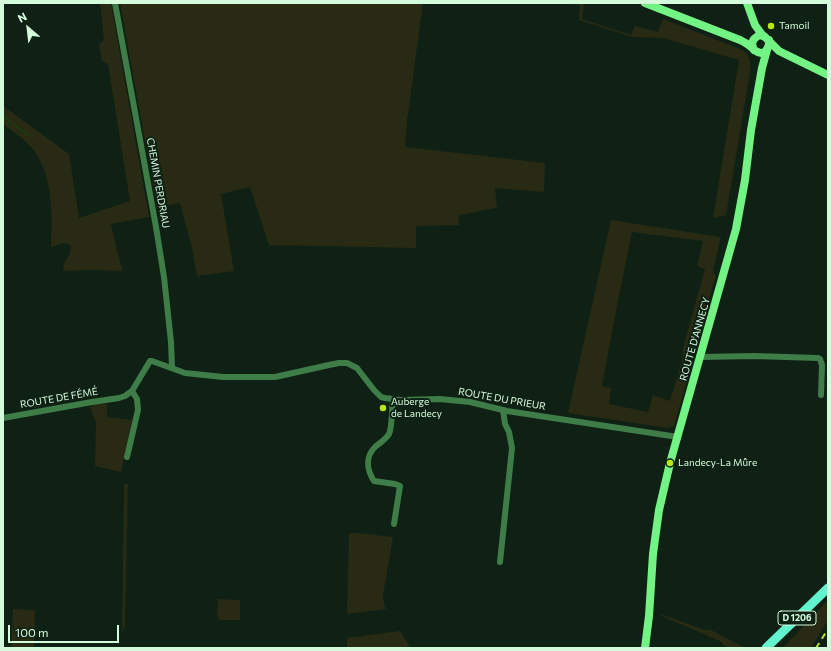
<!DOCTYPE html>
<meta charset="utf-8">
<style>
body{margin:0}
#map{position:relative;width:831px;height:651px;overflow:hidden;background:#0f2114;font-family:Commissioner,sans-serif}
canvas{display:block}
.frame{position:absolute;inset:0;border:4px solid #d3fbdc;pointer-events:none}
.north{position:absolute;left:8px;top:8px;width:40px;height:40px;-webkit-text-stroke:3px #0f2114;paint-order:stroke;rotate:332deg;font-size:11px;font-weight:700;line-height:16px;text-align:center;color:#d3fbdc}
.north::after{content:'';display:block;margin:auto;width:14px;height:18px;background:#d3fbdc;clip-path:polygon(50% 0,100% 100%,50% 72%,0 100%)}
.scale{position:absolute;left:8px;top:625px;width:111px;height:18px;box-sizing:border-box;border:2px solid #d3fbdc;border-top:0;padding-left:5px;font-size:12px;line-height:14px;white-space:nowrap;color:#d3fbdc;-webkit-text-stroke:3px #0f2114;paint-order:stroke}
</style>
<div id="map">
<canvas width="831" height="651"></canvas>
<div class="frame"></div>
<div class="north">N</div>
<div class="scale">100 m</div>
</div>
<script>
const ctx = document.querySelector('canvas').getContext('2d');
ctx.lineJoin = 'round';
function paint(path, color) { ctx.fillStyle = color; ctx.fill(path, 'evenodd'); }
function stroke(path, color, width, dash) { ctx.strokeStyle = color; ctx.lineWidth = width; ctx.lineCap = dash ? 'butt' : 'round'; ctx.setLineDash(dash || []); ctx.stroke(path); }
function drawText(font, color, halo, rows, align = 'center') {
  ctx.font = font + ' Commissioner,sans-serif'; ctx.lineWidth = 4; ctx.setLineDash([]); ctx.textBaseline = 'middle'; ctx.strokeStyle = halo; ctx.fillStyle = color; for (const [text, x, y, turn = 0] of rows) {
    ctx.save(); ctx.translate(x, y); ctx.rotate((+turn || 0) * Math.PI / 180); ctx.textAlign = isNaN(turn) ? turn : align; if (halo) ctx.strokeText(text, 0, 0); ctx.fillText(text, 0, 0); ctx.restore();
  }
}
const green = new Path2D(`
 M100,3h11l38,214 -38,7 7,31 5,16 -32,-1 -28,1c0,-1 1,-6 1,-7 3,-7 9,-10 6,-19l-6,-2 -13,4c1,-33 3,-71 -19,-99 -8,-9 -19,-16 -29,-24v-18l66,48 10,64 51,-17 -22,-137 -6,-3 -3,-17 5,-4z
 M120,3h303l-16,118 -2,26 140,16 -1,29 -49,-4 2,20c-13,1 -26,6 -39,7l1,10 -43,1v22l-147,-3 -19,-58 -29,7 13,77 -37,5 -5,-28 -12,-45 -23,4z
 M563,3h21l-2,16 49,16 4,-9 23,6 5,-13 77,30c15,7 10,21 8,35l-22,131 -13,3 26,-158 -76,-22 -31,-1 -53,-17 1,-15z
 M611,220l110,17 -8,33 1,3 2,2 -21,74h-6l-2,4 7,3 -20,70 -6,2 -100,-15zM632,232l71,9 -6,25 8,3 -22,79 -1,13 -12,40 -17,-6 -5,17 -39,-8 2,-16 -9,-2 11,-60z
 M95,404h12v13l25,3 -11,52 -26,-6 1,-43 -6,-16z
 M124,484h4l-3,143 -3,5z
 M349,533h10l34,4 -10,59 1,8 2,5 -39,5z
 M218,599l22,1v20h-21l-2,-8z
 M828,600v20l-17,28h-28z
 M13,609l22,1 -1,38h-23z
 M661,614l41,15 9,1 34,18h-18l-7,-7 -58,-25z
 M400,631l6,9 4,8h-63v-10z`);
const stream = new Path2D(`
 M3,116l25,19`);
const street = new Path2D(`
 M115,3l41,224 8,50 7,65 1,25
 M700,357l54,-1 64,2 2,1 2,6 -1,30
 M393,399c-1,9 -1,29 -4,35 -3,5 -9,9 -14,13 -10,10 -8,23 -1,34l21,3 5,2 -6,38
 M3,418l89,-16 27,-4 6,-2 7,-5 18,-30h2l33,12 38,4h52l54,-12 10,-2h8l10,5 17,22 7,7 4,1 15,2 40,-1 30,3 37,9 171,26
 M127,457l11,-47 -1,-11 -5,-8
 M500,562l12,-114 -3,-16 -4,-8 -2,-14`);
const secondary = new Path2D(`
 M645,3l95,37c4,2 8,4 11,7 3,2 2,3 5,4 8,6 14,-3 13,-11
 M747,3l8,22 8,11
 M753,48l-1,-5 2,-4 5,-4 5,1 15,15 49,24
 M645,648l4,-32 4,-62 6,-44 11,-47 66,-234 9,-49 6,-50 11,-62 5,-18`);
const primary = new Path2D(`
 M766,648l62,-60`);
const rail = new Path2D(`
 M816,648l12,-19`);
const markers = [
 [771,26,4,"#b9e713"],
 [383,408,4,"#b9e713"],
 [670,463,4,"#b9e713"]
];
const shields = [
 [797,618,38]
];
const shieldNames = [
 ["D 1206",797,618]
];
const poiNames = [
 ["Tamoil",779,26],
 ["Auberge",391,402],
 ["de Landecy",391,414],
 ["Landecy-La Mûre",678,463]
];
const streetNames = [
 ["CHEMIN PERDRIAU",158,183,80],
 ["ROUTE D'ANNECY",695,339,-74],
 ["ROUTE DE FÉMÉ",59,398,-10],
 ["ROUTE DU PRIEUR",502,399,10]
];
paint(green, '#282a13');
stroke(stream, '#193c0e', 2);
stroke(street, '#3e7c48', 6);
stroke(secondary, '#72f384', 8);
stroke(primary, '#63f2ce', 9);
stroke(rail, '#b9e713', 2, [6, 5]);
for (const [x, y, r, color] of markers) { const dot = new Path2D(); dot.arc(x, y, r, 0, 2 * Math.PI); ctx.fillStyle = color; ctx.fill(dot); stroke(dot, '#0f2114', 1.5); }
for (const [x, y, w] of shields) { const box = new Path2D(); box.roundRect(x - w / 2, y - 7, w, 14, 3); ctx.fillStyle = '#0f2114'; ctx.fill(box); stroke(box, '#d3fbdc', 1); }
drawText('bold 9px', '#d3fbdc', null, shieldNames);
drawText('10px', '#d3fbdc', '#0f2114', poiNames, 'left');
drawText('10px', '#d3fbdc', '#0f2114', streetNames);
</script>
